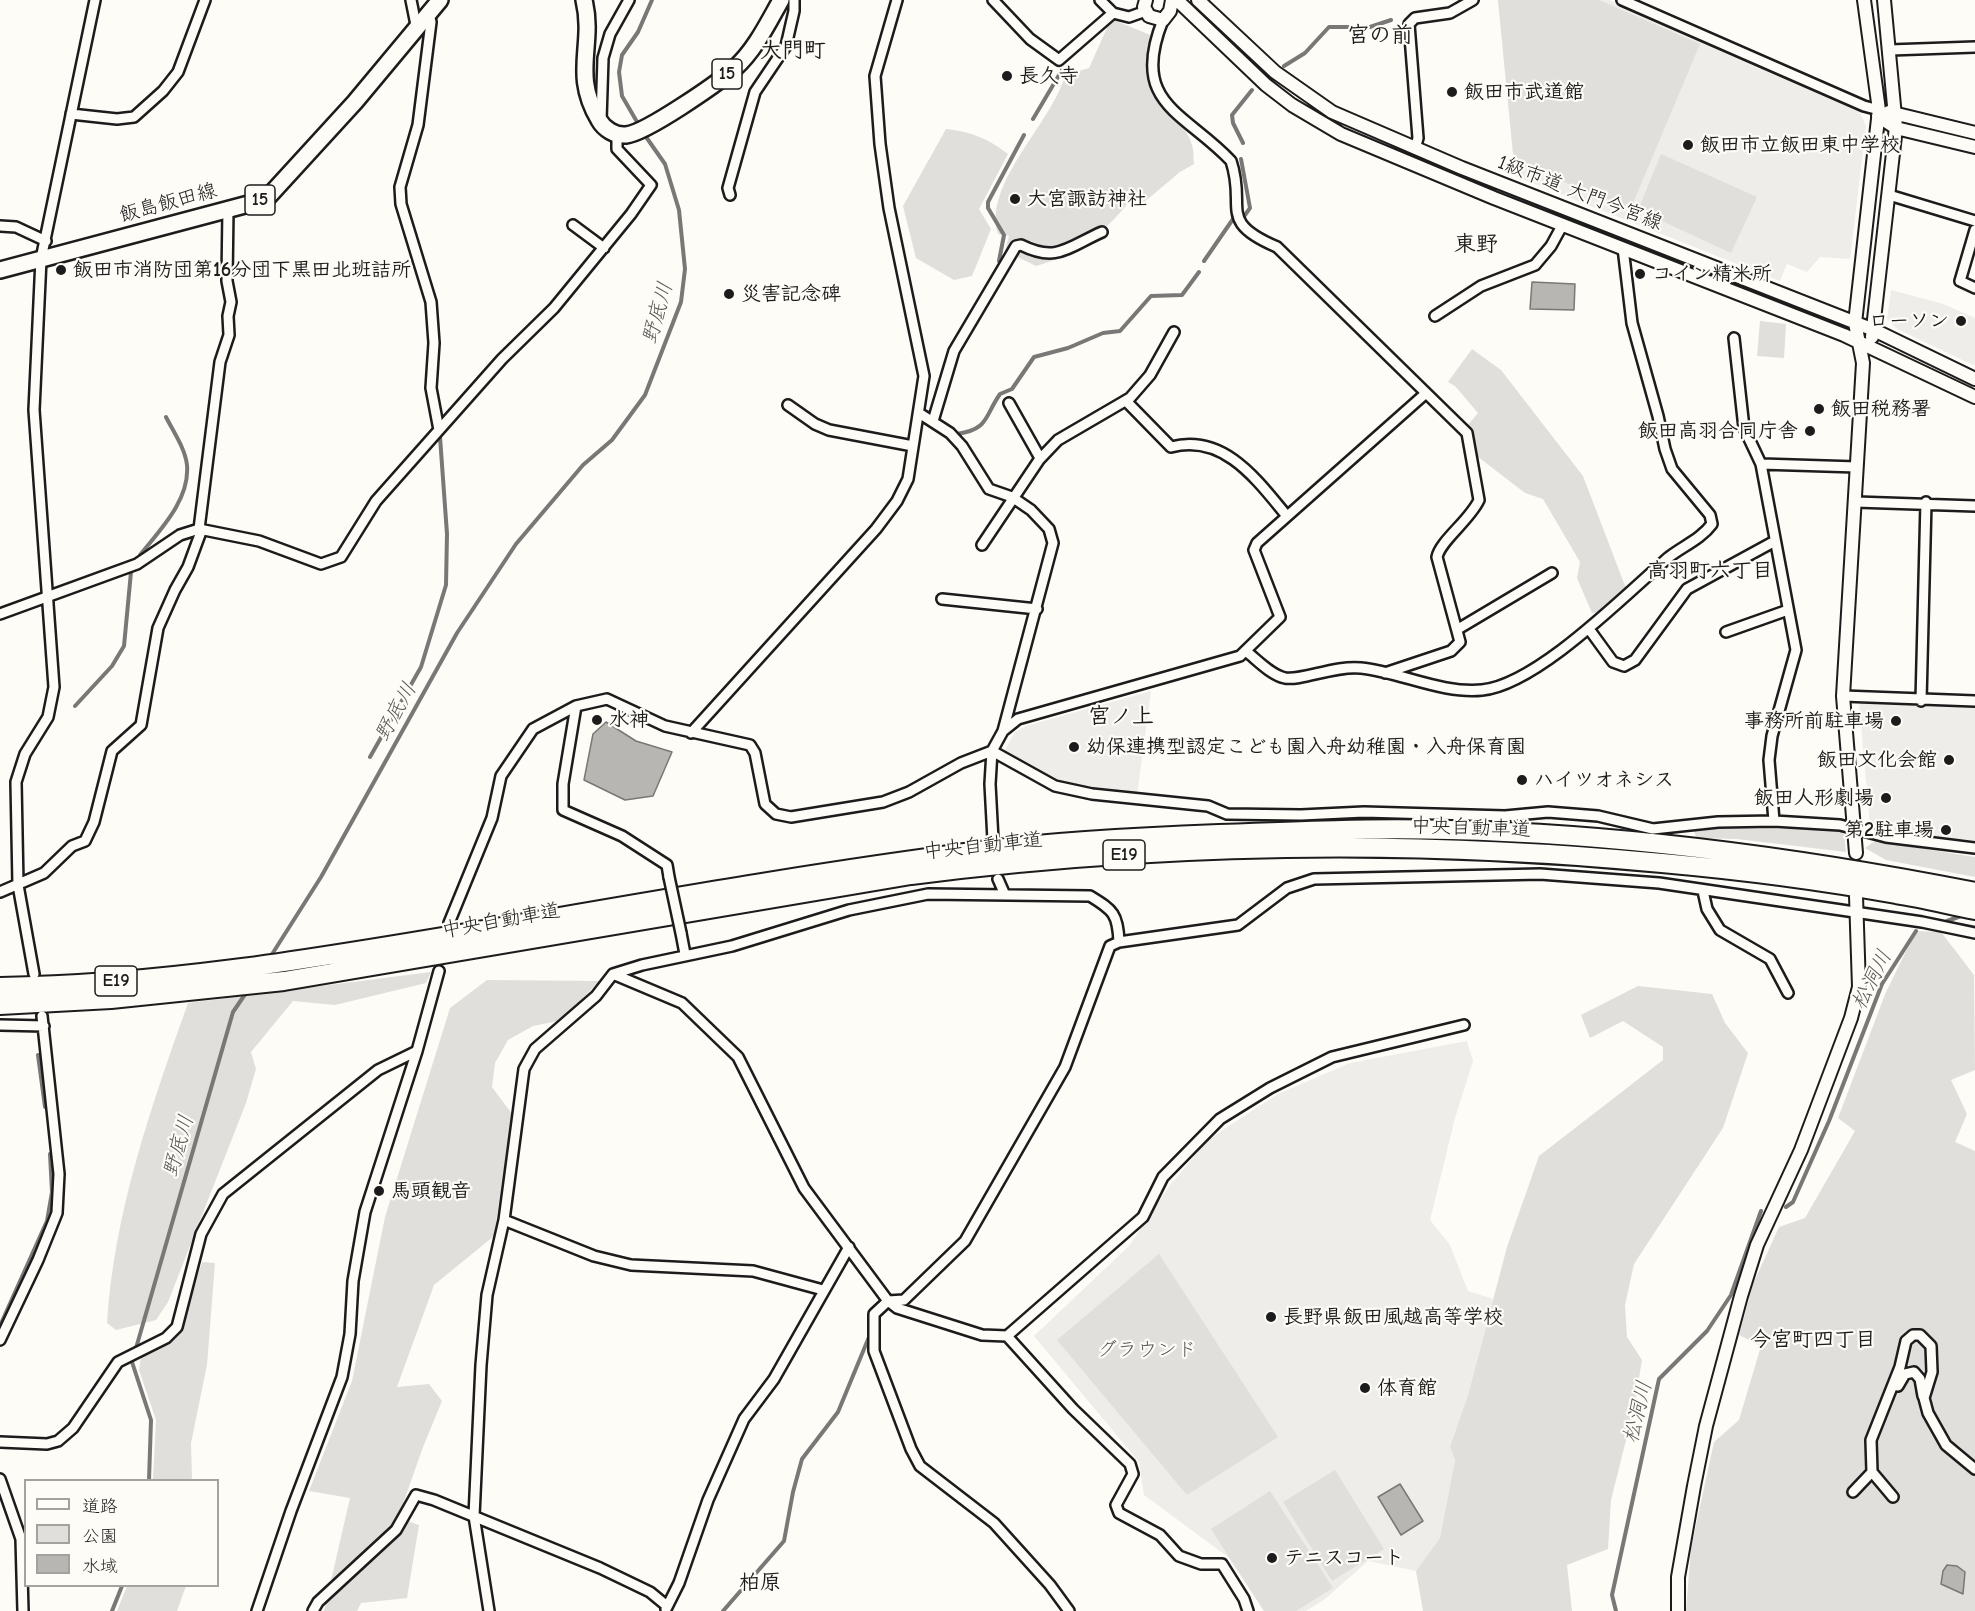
<!DOCTYPE html>
<meta charset="utf-8">
<style>
body{margin:0}
#map{position:relative;width:1975px;height:1611px;overflow:hidden;background:#fdfcf7;font-family:"Comic Neue","Klee One",sans-serif}
canvas{display:block}
.legend{position:absolute;left:24px;top:1479px;width:195px;height:108px;box-sizing:border-box;background:#fdfcf7;border:2px solid #a3a29f;margin:0;padding:8px 10px;list-style:none;font-size:18px;color:#1c1c1c}
.legend li{display:flex;align-items:center;gap:12px;height:30px}
.legend b{width:30px;border:2px solid #a3a29f}
</style>
<div id="map">
<canvas width="1975" height="1611"></canvas>
<ul class="legend">
<li><b style="height:8px;background:#fdfcf7"></b>道路</li>
<li><b style="height:16px;background:#e0dfdb"></b>公園</li>
<li><b style="height:16px;background:#b7b6b2"></b>水域</li>
</ul>
</div>
<script>
const ctx = document.querySelector('canvas').getContext('2d');
ctx.lineJoin = 'round';
function paint(path, color) { ctx.fillStyle = color; ctx.fill(path, 'evenodd'); }
function stroke(path, color, width, dash) { ctx.strokeStyle = color; ctx.lineWidth = width; ctx.lineCap = dash ? 'butt' : 'round'; ctx.setLineDash(dash || []); ctx.stroke(path); }
function drawText(font, color, halo, rows, align = 'center') {
  ctx.font = font + ' "Comic Neue","Klee One",sans-serif'; ctx.lineWidth = 4.5; ctx.setLineDash([]); ctx.textBaseline = 'middle'; ctx.strokeStyle = halo; ctx.fillStyle = color; for (const [text, x, y, turn = 0] of rows) {
    ctx.save(); ctx.translate(x, y); ctx.rotate((+turn || 0) * Math.PI / 180); ctx.textAlign = isNaN(turn) ? turn : align; if (halo) ctx.strokeText(text, 0, 0); ctx.fillText(text, 0, 0); ctx.restore();
  }
}
const built = new Path2D(`
 M1498,0h111l250,110 7,16 -16,133 -30,-2 -13,15 -20,-8 -7,17 -265,-105z
 M1891,290l52,14 32,14v48l-78,-37 -10,-10z
 M1151,691l-14,104 -82,-14 -51,-29 11,-20 11,-6z
 M1859,702l116,5v136l-59,-8 -19,1 -20,-3 -7,-7z
 M1467,1041l6,20 -18,57 -25,102 20,25 18,46 25,8 -25,96 -18,50 5,15 -15,78 -24,33 -48,-10 -43,38 -19,12h-42l-36,-54 -84,-62 -5,-33 -105,-126 95,-90 41,-61 39,-46 69,-45 72,-31z`);
const green = new Path2D(`
 M1498,0h101l101,44 -69,164 -117,-45z
 M1111,19l42,17c-3,14 -7,29 -4,43 5,27 36,40 43,66 2,6 1,13 2,19l-14,8 -37,31 -11,-5c-26,34 -55,57 -96,68l-31,-15 4,-15 -11,-2c-16,-50 55,-112 67,-159l24,-7z
 M946,129c26,3 41,9 62,25l-29,55 12,20 -19,47 -18,4 -38,-22 -13,-52z
 M1661,154l96,43 -26,56 -93,-43z
 M1760,321l26,3 -2,34 -27,-2z
 M1472,349l29,21 82,106 44,115 -27,21 -8,1 -15,-35 3,-16 -37,-63 -18,-6 -52,-40 -12,-20 17,-20 -23,-27 -7,-4z
 M1731,828l106,1 7,5 2,18 -109,-13 -40,-1 -4,-8z
 M1875,841l100,16v20l-89,-17 -21,-12z
 M1916,931l25,1 33,43 1,95 -24,10 16,34 -12,28 20,9v460h-289l5,-63 23,-106 25,-22 22,-74 -22,-11 14,-51 26,-57 26,-9 50,-87 -17,-13 48,-126z
 M431,972l-5,11 -91,22 -42,-4 -42,51 5,17 -10,34 -78,199 -12,18 -40,10 -9,-7c7,-111 44,-216 81,-320z
 M487,980l112,1 -36,39 -30,6 -25,14 -13,23 -3,24 20,27 -18,122 -60,49 -37,102 32,-3 13,17 -19,46 -25,71 21,7 -12,73 -46,5 -4,8h-33l26,-113 -41,-7 43,-110 33,-164 65,-209z
 M1638,986l74,8 13,29 23,30 -25,75 -89,136 -9,41 2,32 15,23 -8,48 -23,92 -3,49 -41,16 5,46h-149l-7,-40 24,-33 15,-78 -5,-14 18,-51 39,-148 32,-91 124,-96v-13l-40,-26 -33,17 -9,-23z
 M1159,1254l119,183 -91,58 -130,-155z
 M202,1262l13,1 -8,102 -16,78 1,37h-39l3,-60 -17,-50 3,-19 33,-15 10,-19z
 M1335,1470l49,79 -52,32 -49,-79z
 M1270,1491l63,97 -37,23h-32l-53,-82z
 M127,1586h59l-9,25h-60z`);
const water = new Path2D(`
 M1532,282l43,2 -1,26 -44,-1z
 M606,722l30,19 36,11 -19,44 -28,4 -41,-20 9,-46z
 M1400,1484l23,37 -22,14 -23,-38z
 M1947,1565l10,1 8,6 -2,22 -22,-10 2,-13z`);
const stream = new Path2D(`
 M1284,66l21,-13 24,-26h41l21,-7
 M1033,119l29,-49
 M640,127l-18,-31 -3,-24 3,-17 16,-23 14,-32
 M1243,143l-10,-20 -1,-8 20,-25
 M1241,159l9,49 -5,7
 M999,261l5,-26 -16,-27v-6l36,-67
 M1204,261l29,-42
 M957,434c32,-5 27,-17 43,-40l12,-5 22,-32 34,-9 35,-15 17,-2 31,-35 31,-1 17,-23
 M140,555c20,-25 50,-55 47,-90 -2,-17 -14,-34 -21,-48
 M75,706l37,-40 12,-20 7,-74
 M370,757l51,-90 25,-82 1,-51 -7,-97
 M1947,921l17,-6
 M269,959l52,-82 136,-244 59,-89 67,-79 29,-25 33,-45 36,-93 4,-33 -6,-59 -14,-46 -21,-30
 M38,1055l7,52
 M1786,1207l7,-5 36,-81 53,-137 34,-53
 M0,1326l47,-105 5,-29 -2,-38
 M149,1480l2,-60 -19,-58 101,-350 15,-22
 M112,1611l10,-25
 M723,1611l61,-70 9,-49 9,-33 36,-47 31,-75
 M1616,1611l-4,-16 47,-216 48,-48 24,-36 30,-84`);
const minor = new Path2D(`
 M411,0l6,30
 M993,0l37,39 29,21 54,-47 16,4 17,-6
 M1100,0l13,13
 M1622,0l242,106 15,4
 M429,14l2,8 -13,103 -18,62 1,17 30,98 3,41 -3,45 8,42
 M1163,20c-34,84 22,92 68,141 16,47 -15,60 46,86l190,186 12,67c-9,20 -39,41 -42,57l23,85 -9,9 -66,22
 M1890,50l85,-3
 M71,114l46,5 17,-2 29,-26 15,-19 27,-72
 M601,120l2,-62 7,-24 19,-34
 M1415,149l3,-11 -9,-114 6,-6 35,-5 23,-13
 M730,195l-2,-7 27,-96 31,-46 8,-35v-11
 M1889,195l86,26
 M573,225l31,23
 M0,226l16,1 30,14
 M1975,230l-15,51 15,7
 M1435,316l46,-30 54,-21 16,-19 12,-22
 M1734,338l10,90 17,36 35,186 -24,86 -3,24 5,61
 M1126,401l45,46c53,-14 86,33 116,69
 M1009,403l31,55
 M788,405l27,19 14,6 84,16
 M919,413l31,20 12,13 27,43 23,8 19,13 18,19 4,14 -50,188 -11,20 -2,33 3,56
 M933,421l21,-70 62,-105 5,-1c36,18 47,2 81,-13
 M1761,464l96,3
 M1856,502l119,4
 M199,529l21,-167 9,-27 -1,-19 3,-14 -4,-21 1,-72
 M982,545l57,-85 19,-20 72,-42 20,-23 24,-43
 M942,599l95,10
 M0,614l137,-50 43,-29 19,-6 60,12 62,23 20,-7 35,-56 126,-142 52,-51 77,-94 20,-29 -34,-36v-14
 M1458,629l94,-56
 M1589,629l24,33 11,4 11,-6 52,-71 88,-48
 M1726,632l62,-22
 M1247,652c10,8 24,23 38,26 16,3 51,-13 76,-10 39,4 81,26 121,22 55,-5 144,-96 187,-133 14,-11 32,-18 43,-33l-2,-9 -38,-46 -7,-20 -7,-33 -26,-93 -9,-75
 M1843,696l132,5
 M1921,701l5,-199
 M576,706l-13,78v26l59,26 45,29 2,12
 M1003,731l15,-12 222,-63 40,-39 -26,-67 3,-7 168,-149
 M691,733l185,-204 21,-28 11,-22 16,-103 -35,-168 -9,-64 -5,-68 22,-76
 M992,751l63,35 37,8 116,12 19,8 74,1 63,-3 141,4 43,-4 50,4 55,13 65,-7 56,-1 66,4 46,12 89,11
 M998,879l7,16
 M1703,891l4,18 13,21 50,29 18,34
 M0,892l44,-19 28,-27 13,-5 9,-19 18,-71 29,-26 17,-97 17,-38 13,-23 14,-38
 M449,923l43,-105 9,-42 32,-47 43,-23 31,-7 58,27 85,19 5,8 10,51 11,10 15,3 92,-15 26,-10 52,-29 31,-12
 M681,933l4,21
 M34,974l-16,-89 -2,-103 9,-28 23,-37 6,-30 -20,-277 7,-151 54,-259
 M613,974l69,29 56,54 66,131 84,113 9,7 85,27 25,1 136,-119 20,-40 57,-58 50,-31 62,-31 132,-32
 M0,1025l44,1
 M504,1220l90,36 37,9 122,6 70,19
 M1007,1336l66,73 57,55 3,10 -17,31 3,8 41,22 19,21 22,8h21l22,35 4,12
 M0,1340l38,-80 19,-47 2,-39 -17,-158
 M1898,1386l7,-12 9,-2 6,7 3,17
 M0,1442l47,2 11,-3 15,-13 45,-66 48,-24 11,-11 24,-93 22,-40 155,-124 39,-19
 M1872,1472l21,25
 M0,1479l21,60 2,72
 M1853,1492l19,-20 -1,-32 29,-73 6,-26 7,-6h7l11,11 1,26 -8,26 4,15 18,32 29,24
 M666,1609l13,-26 29,-83 36,-81 30,-40 75,-132
 M257,1611l34,-100 51,-134 8,-43 3,-53 12,-69 52,-161 22,-80
 M313,1611l5,-9 78,-72 20,-35 18,5 166,68 50,24 17,14
 M489,1611l-15,-95 7,-151 6,-70 17,-75 20,-151 11,-20 61,-53 17,-22 29,-9 90,-19 117,-36 79,-16 162,2c23,14 28,18 29,46l119,-17 49,-37 27,-9 226,-5 119,9 263,39 53,11
 M1069,1611l-19,-26 -56,-62 -74,-57 -9,-17 -37,-98v-37l14,-13 16,-1 61,-59 100,-174 45,-121 9,-4`);
const tertiary = new Path2D(`
 M1146,0l-2,7 5,9 14,4 7,-9 2,-11
 M1177,0l89,85 26,20 49,29 153,64 350,137 131,62
 M1198,0l77,72 57,40 130,56 412,162 101,49
 M1889,112l86,21
 M1878,116l18,12 79,19
 M1872,337l24,-210 -12,-127
 M1856,853l-13,-157 20,-333 -8,-40 24,-213 -15,-110
 M1678,1611v-34l16,-91 12,-60 35,-130 16,-51 44,-95 50,-132 8,-31 -3,-91`);
const primary = new Path2D(`
 M584,0c11,46 -13,73 15,120 5,9 16,16 27,15 20,-2 92,-52 109,-67 20,-18 33,-45 46,-68
 M0,270l256,-68 13,-6 86,-94 85,-102`);
const motorway = new Path2D(`
 M0,987c157,-2 312,-28 466,-54 171,-29 342,-60 514,-82 79,-10 159,-14 239,-17 77,-3 154,-6 230,-4 177,4 353,28 526,62
 M0,1005l111,-6 173,-18 627,-106c248,-32 502,-36 751,-12 78,7 157,17 234,31 27,4 53,11 79,16`);
const minorBridge = new Path2D(`
 M669,877l12,56`);
const markers = [
 [1007,76,6,"#1c1c1c"],
 [1452,92,6,"#1c1c1c"],
 [1688,145,6,"#1c1c1c"],
 [1015,199,6,"#1c1c1c"],
 [61,270,6,"#1c1c1c"],
 [1640,274,6,"#1c1c1c"],
 [729,294,6,"#1c1c1c"],
 [1961,321,6,"#1c1c1c"],
 [1819,409,6,"#1c1c1c"],
 [1810,431,6,"#1c1c1c"],
 [597,720,6,"#1c1c1c"],
 [1896,721,6,"#1c1c1c"],
 [1074,747,6,"#1c1c1c"],
 [1949,760,6,"#1c1c1c"],
 [1522,780,6,"#1c1c1c"],
 [1886,798,6,"#1c1c1c"],
 [1946,830,6,"#1c1c1c"],
 [379,1191,6,"#1c1c1c"],
 [1271,1317,6,"#1c1c1c"],
 [1365,1388,6,"#1c1c1c"],
 [1272,1558,6,"#1c1c1c"]
];
const shields = [
 [727,74,30],
 [260,200,30],
 [1124,855,42],
 [116,981,42]
];
const shieldNames = [
 ["15",727,74],
 ["15",260,200],
 ["E19",1124,855],
 ["E19",116,981]
];
const poiNames = [
 ["長久寺",1019,76],
 ["飯田市武道館",1464,92],
 ["飯田市立飯田東中学校",1700,145],
 ["大宮諏訪神社",1027,199],
 ["飯田市消防団第16分団下黒田北班詰所",73,270],
 ["コイン精米所",1652,274],
 ["災害記念碑",741,294],
 ["ローソン",1949,321,"right"],
 ["飯田税務署",1831,409],
 ["飯田高羽合同庁舎",1798,431,"right"],
 ["水神",609,720],
 ["事務所前駐車場",1884,721,"right"],
 ["幼保連携型認定こども園入舟幼稚園・入舟保育園",1086,747],
 ["飯田文化会館",1937,760,"right"],
 ["ハイツオネシス",1534,780],
 ["飯田人形劇場",1874,798,"right"],
 ["第2駐車場",1934,830,"right"],
 ["馬頭観音",391,1191],
 ["長野県飯田風越高等学校",1283,1317],
 ["体育館",1377,1388],
 ["テニスコート",1284,1558]
];
const streetNames = [
 ["1級市道 大門今宮線",1580,193,21],
 ["飯島飯田線",168,203,-15],
 ["中央自動車道",1471,828,2],
 ["中央自動車道",983,846,-6],
 ["中央自動車道",501,921,-10]
];
const parkNames = [
 ["グラウンド",1147,1350]
];
const waterNames = [
 ["野底川",658,313,-74],
 ["野底川",396,712,-61],
 ["松洞川",1872,980,-63],
 ["野底川",179,1146,-74],
 ["松洞川",1638,1412,-76]
];
const neighbourhoodNames = [
 ["高羽町六丁目",1710,571],
 ["今宮町四丁目",1813,1340],
 ["柏原",760,1583]
];
const quarterNames = [
 ["宮の前",1380,36],
 ["大門町",793,51],
 ["東野",1476,245],
 ["宮ノ上",1121,717]
];
paint(built, '#eeede9');
paint(green, '#e0dfdb');
paint(water, '#b7b6b2');
stroke(water, '#797876', 1.5);
stroke(stream, '#797876', 4);
stroke(minor, '#1c1c1c', 14);
stroke(tertiary, '#1c1c1c', 16);
stroke(primary, '#1c1c1c', 20);
stroke(motorway, '#1c1c1c', 22);
stroke(minor, '#fdfcf7', 9);
stroke(tertiary, '#fdfcf7', 12);
stroke(primary, '#fdfcf7', 15);
stroke(motorway, '#fdfcf7', 18);
stroke(minorBridge, '#1c1c1c', 14, []);
stroke(minorBridge, '#fdfcf7', 9);
for (const [x, y, r, color] of markers) { const dot = new Path2D(); dot.arc(x, y, r, 0, 2 * Math.PI); ctx.fillStyle = color; ctx.fill(dot); stroke(dot, '#fdfcf7', 2); }
for (const [x, y, w] of shields) { const box = new Path2D(); box.roundRect(x - w / 2, y - 15, w, 30, 4.5); ctx.fillStyle = '#fdfcf7'; ctx.fill(box); stroke(box, '#1c1c1c', 1.5); }
drawText('bold 18px', '#1c1c1c', null, shieldNames);
drawText('bold 20px', '#1c1c1c', '#fdfcf7', poiNames, 'left');
drawText('20px', '#1c1c1c', '#fdfcf7', streetNames);
drawText('20px', '#575655', '#fdfcf7', parkNames);
drawText('italic 21px', '#5a5a58', '#fdfcf7', waterNames);
drawText('bold 21px', '#1c1c1c', '#fdfcf7', neighbourhoodNames);
drawText('bold 22px', '#1c1c1c', '#fdfcf7', quarterNames);
</script>
